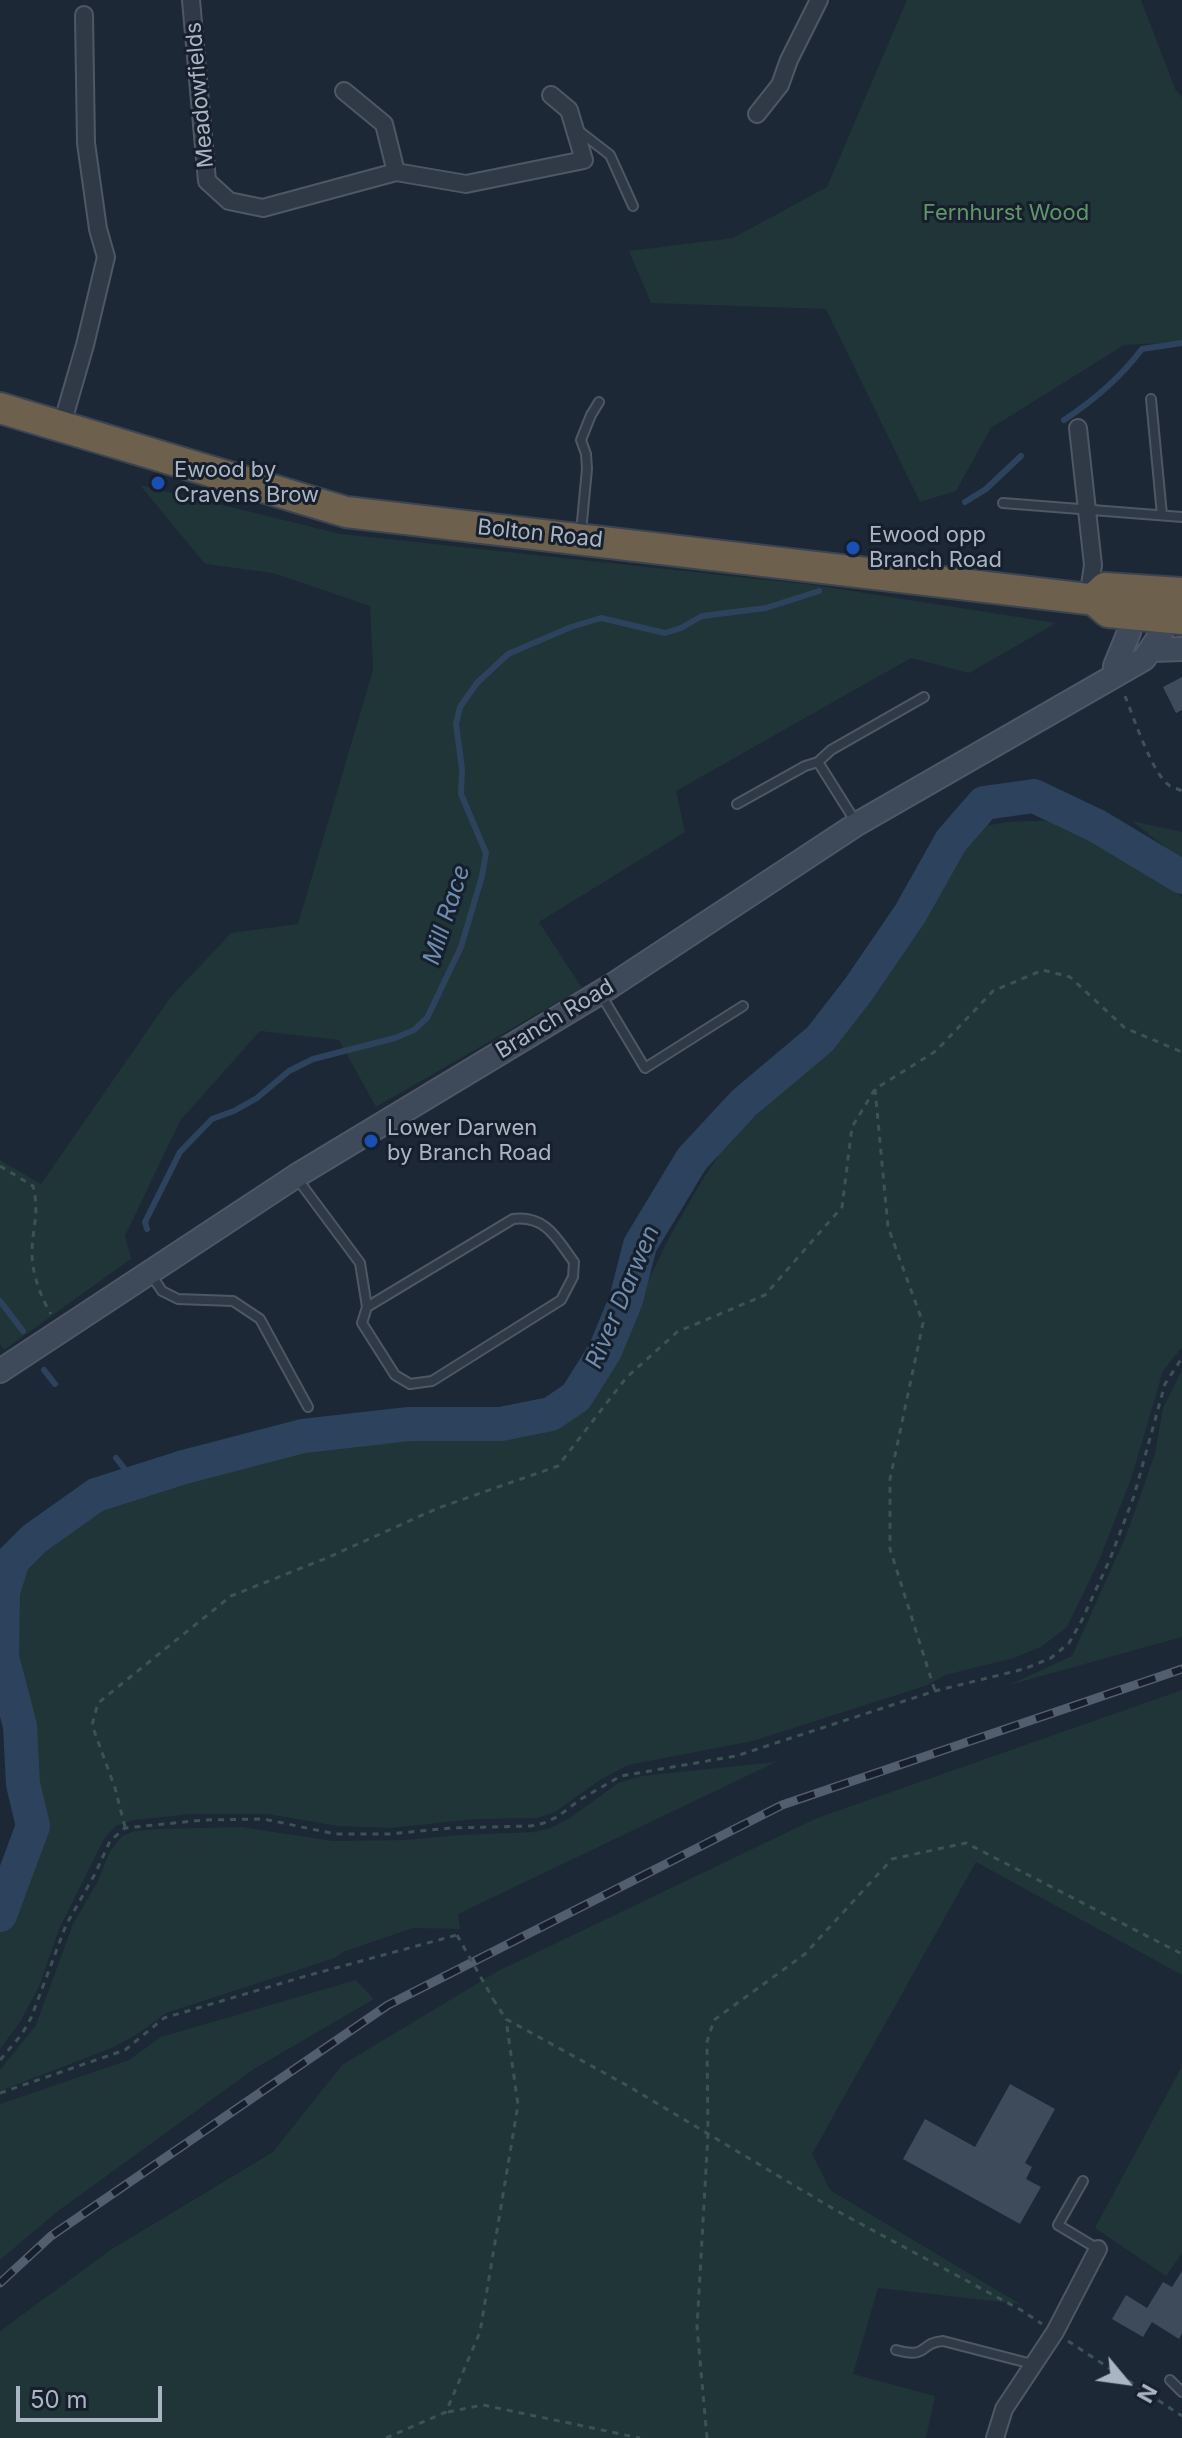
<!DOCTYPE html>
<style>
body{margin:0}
#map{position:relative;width:1182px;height:2438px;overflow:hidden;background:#1d2836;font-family:Inter,sans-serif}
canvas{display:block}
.north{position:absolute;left:1086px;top:2342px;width:80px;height:80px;-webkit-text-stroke:6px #161f2b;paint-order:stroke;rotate:119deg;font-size:22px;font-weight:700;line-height:32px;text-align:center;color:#aab5c4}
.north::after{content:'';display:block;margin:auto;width:28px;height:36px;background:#aab5c4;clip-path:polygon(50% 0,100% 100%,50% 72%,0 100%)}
.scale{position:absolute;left:16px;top:2386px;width:146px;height:36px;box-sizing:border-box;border:4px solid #aab5c4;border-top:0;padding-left:10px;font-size:24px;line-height:28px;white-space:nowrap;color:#aab5c4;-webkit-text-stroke:6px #161f2b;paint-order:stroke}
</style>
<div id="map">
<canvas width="1182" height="2438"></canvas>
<div class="north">N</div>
<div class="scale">50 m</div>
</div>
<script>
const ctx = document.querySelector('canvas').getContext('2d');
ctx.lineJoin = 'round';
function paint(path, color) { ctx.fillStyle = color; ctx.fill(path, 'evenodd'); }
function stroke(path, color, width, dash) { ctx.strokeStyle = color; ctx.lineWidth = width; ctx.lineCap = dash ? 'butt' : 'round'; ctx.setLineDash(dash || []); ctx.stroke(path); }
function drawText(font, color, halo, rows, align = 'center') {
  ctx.font = font + ' Inter,sans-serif'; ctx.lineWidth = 6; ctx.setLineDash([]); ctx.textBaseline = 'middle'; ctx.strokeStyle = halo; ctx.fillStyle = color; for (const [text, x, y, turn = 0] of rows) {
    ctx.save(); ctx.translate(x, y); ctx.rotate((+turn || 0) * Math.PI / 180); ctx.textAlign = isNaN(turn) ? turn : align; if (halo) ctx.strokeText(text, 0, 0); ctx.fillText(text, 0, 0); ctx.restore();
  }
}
const green = new Path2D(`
 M907,0h234l35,91 6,6v245l-58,3 -133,83 -35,63 -36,11 -94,-193 -175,-6 -22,-52 104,-13 94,-51z
 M140,485l201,49 473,51 242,38 -87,50 -58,-15 -235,133 9,41 -146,90 43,66 -206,119 -37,-67 -79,-9 -80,90 -55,115 6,23 -127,91 -4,-6v-184l41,24 129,-186 61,-65 67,-9 75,-254 -3,-64 -97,-33 -68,-9z
 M1061,820l76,45 45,32v450l-19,24 -32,108 -32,82 -32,66 -26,20 -27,11 -69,17 -17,10 -175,56 -125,24 -28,15 -45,32 -17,6 -62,1 -85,9 -53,-2 -71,-12h-75l-58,6 -18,6 -11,11 -46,92 -20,58 -19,35 -20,27v-123l39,-99 -29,-172 2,-70 10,-24 23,-25 39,-22 226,-71 178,-9 55,-10 33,-19 26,-30 68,-139 31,-54 27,-41 111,-100 39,-51 60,-106 40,-57 30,-5z
 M1132,821l50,11v28l-7,-5z
 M1182,1370v267l-173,48 63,-29 54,-120 29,-82 8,-46z
 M1182,1690v285l-206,-113 -164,292 18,36 190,114 -142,-16 -25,86 82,22 -9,42h-926v-107l112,-82 161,-97 69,-87 156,-94 319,-153z
 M776,1762l-318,152 2,15 -47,-1 -70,24 -8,6 -169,55 -27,20 -25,14 -114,44v-21l36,-45 37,-101 25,-43 12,-30 12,-15 12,-5 22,-2 85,-2 92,14 72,-1 54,-5 75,-3 17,-4 19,-10 48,-35 23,-7z
 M356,1980l18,19 -120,70 -196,142 -58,49v-156l129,-44 32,-23z
 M1182,2066v187l-16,23 -71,-48z`);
const stream = new Path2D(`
 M1064,420c29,-19 56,-42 78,-71l40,-6
 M965,502l21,-13 35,-33
 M147,1229l-2,-7 35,-70 32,-33 22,-8 23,-13 32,-27 24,-12 82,-21 19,-8 13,-12 34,-71 21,-71 4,-23 -25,-59 1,-25 -6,-45 4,-17 17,-24 31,-29 63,-27 30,-9 64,15 16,-5 21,-12 64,-8 53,-17
 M0,1301l23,30
 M44,1370l11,14
 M116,1458l20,25`);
const river = new Path2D(`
 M0,1915l33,-89 -10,-42 -3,-58 -18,-69 1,-65 10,-32 21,-21 62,-44 88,-28 119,-31 106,-12h92l50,-10 25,-17 29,-46 21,-51 14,-55 52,-86 52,-56 76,-64 38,-49 52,-76 41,-73 33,-38 50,-7 63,30 85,51`);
const building = new Path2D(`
 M1182,677v33l-6,3 -13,-26z
 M1010,2084l45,25 -30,54 7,4 -6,12 15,8 -21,37 -117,-65 22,-40 50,28z
 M1182,2271v62l-3,6 -27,-17 -9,15 -31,-18 14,-24 21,13 16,-26 9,5z`);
const path = new Path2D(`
 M1125,696c9,22 27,78 45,90 4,2 8,3 12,5
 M875,1089l13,138 35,96 -33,156v70l45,142
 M0,1166l33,20c7,29 -1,41 -1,68 0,19 9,44 19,60
 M125,1827l-10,-39 -23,-63 6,-22 133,-107 98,-39 109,-49 120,-42 68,-88 51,-46 88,-37 77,-88 10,-80 23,-38 61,-38 57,-60 50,-21 27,7 55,51 57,24
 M493,1999l13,20 122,67 209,125 184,99 21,14
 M0,2060l22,-26 9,-16 35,-93 29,-51 15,-33 15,-13 79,-8 60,-1 71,15h55l61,-6 80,-2 13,-3 13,-6 24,-18 40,-23 115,-20 199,-65 89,-22 27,-11 18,-15 13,-23 28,-61 24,-63 31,-112 17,-26
 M0,2093l125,-43 39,-32 142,-42 151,-41
 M1068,2341l114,75
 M448,2412l35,-7 157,33
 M386,2438l60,-26 34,-80 38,-227 -12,-86
 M707,2438l-10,-111 11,-193 -1,-92 7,-22 91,-66 87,-95 74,-16 216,111`);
const lane = new Path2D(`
 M579,131l31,24 23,51
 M1151,399l11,116
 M1003,503l179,14
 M581,532l6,-63 -1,-15 -5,-14 10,-25 8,-13
 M737,804l68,-38 13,-4
 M857,824l-39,-62 13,-12 93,-53
 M600,993l45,75 98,-62
 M296,1177l64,86 7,44 -5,16 33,52 15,9 22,-3 129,-81 12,-23 1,-15c-17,-23 -28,-47 -61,-43l-146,88
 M150,1273l12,18 16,8 55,2 27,18 48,88
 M1083,2181l-25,44 40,24
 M896,2350c34,9 22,-7 47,-9l89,23
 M1170,2380l12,12`);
const street = new Path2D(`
 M191,0l16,181 22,20 34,7 133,-36 70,12 118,-24 -15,-50 -18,-15
 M344,91l40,33 12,48
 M757,114l23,-29 9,-25 30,-60
 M61,428l24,-83 21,-88 -8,-28 -12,-86 -2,-128
 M1078,428l15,137 -5,34
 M995,2438l9,-29 51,-77 43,-83`);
const secondary = new Path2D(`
 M1152,650l30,-1
 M1115,674v-8l14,-34 6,-29
 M0,1371l296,-195 315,-190 246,-162 287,-165 17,-25 8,-31`);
const highway = new Path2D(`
 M0,408l346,104 742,87h5l15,13 74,7
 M1093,599l12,-11 77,5`);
const rail = new Path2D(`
 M0,2283l51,-47 337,-231 394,-200 400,-136`);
const pathBridge = new Path2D(`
 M457,1935l36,64`);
const markers = [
 [158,483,8,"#1a4fb4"],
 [853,548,8,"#1a4fb4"],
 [371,1141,8,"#1a4fb4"]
];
const streetNames = [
 ["Meadowfields",200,95,-95],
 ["Bolton Road",540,534,6],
 ["Branch Road",555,1019,-31]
];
const parkNames = [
 ["Fernhurst Wood",1006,213]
];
const poiNames = [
 ["Ewood by",174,470],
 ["Cravens Brow",174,495],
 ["Ewood opp",869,535],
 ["Branch Road",869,560],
 ["Lower Darwen",387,1128],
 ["by Branch Road",387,1153]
];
const waterNames = [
 ["Mill Race",447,915,-72],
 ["River Darwen",623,1297,-67]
];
paint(green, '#1f3537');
stroke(stream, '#2d435d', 6);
stroke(river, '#2d435d', 34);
paint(building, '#3e4b5b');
stroke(lane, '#4e5865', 12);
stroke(street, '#4e5865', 20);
stroke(secondary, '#4e5865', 26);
stroke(highway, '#3b4551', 34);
stroke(path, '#3c5255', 3, [6, 6]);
stroke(lane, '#303a47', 8);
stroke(street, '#303a47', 16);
stroke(secondary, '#3e495a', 22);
stroke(highway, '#6d604d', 30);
stroke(rail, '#525e6e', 9);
stroke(rail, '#161f2b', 6, [18]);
stroke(pathBridge, '#3c5255', 3, [6, 6]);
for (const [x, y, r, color] of markers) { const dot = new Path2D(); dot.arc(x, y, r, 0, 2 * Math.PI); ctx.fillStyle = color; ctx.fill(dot); stroke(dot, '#161f2b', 3); }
drawText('22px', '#aab5c4', '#161f2b', streetNames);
drawText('22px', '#61956c', '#161f2b', parkNames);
drawText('22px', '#aab5c4', '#161f2b', poiNames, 'left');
drawText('italic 24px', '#6f8db0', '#161f2b', waterNames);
</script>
